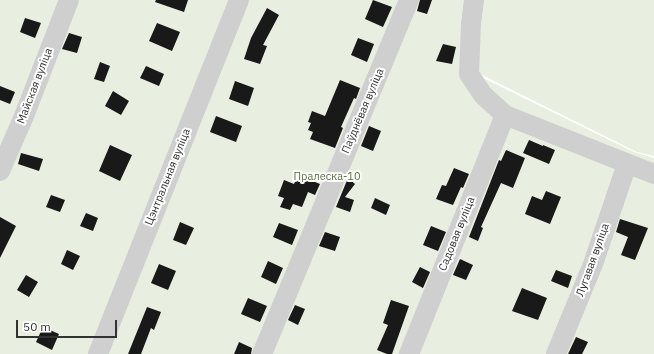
<!DOCTYPE html>
<meta charset="utf-8">
<style>
body{margin:0}
#map{position:relative;width:654px;height:354px;overflow:hidden;background:#fff;font-family:"IBM Plex Sans",sans-serif}
canvas{display:block}
.scale{position:absolute;left:16px;top:320px;width:101px;height:18px;box-sizing:border-box;border:2px solid #323232;border-top:0;padding-left:5px;font-size:12px;line-height:14px;white-space:nowrap;color:#323232;-webkit-text-stroke:3px #fff;paint-order:stroke}
</style>
<div id="map">
<canvas width="654" height="354"></canvas>
<div class="scale">50 m</div>
</div>
<script>
const ctx = document.querySelector('canvas').getContext('2d');
ctx.lineJoin = 'round';
function paint(path, color) { ctx.fillStyle = color; ctx.fill(path, 'evenodd'); }
function stroke(path, color, width, dash) { ctx.strokeStyle = color; ctx.lineWidth = width; ctx.lineCap = dash ? 'butt' : 'round'; ctx.setLineDash(dash || []); ctx.stroke(path); }
function drawText(font, color, halo, rows, align = 'center') {
  ctx.font = font + ' "IBM Plex Sans",sans-serif'; ctx.lineWidth = 4; ctx.setLineDash([]); ctx.textBaseline = 'middle'; ctx.strokeStyle = halo; ctx.fillStyle = color; for (const [text, x, y, turn = 0] of rows) {
    ctx.save(); ctx.translate(x, y); ctx.rotate((+turn || 0) * Math.PI / 180); ctx.textAlign = isNaN(turn) ? turn : align; if (halo) ctx.strokeText(text, 0, 0); ctx.fillText(text, 0, 0); ctx.restore();
  }
}
const green = new Path2D(`
 M0,0h479l-4,74 159,78 20,6v196h-654z
 M481,0h173v156l-17,-4 -161,-80z`);
const building = new Path2D(`
 M156,0h32l-4,12 -29,-10z
 M373,0l19,7 -9,20 -18,-8z
 M420,0h12l-5,14 -10,-3z
 M267,8l12,7 -16,30 4,1 -7,18 -16,-5 7,-21z
 M25,18l16,5 -6,15 -15,-6z
 M157,23l23,9 -8,19 -23,-10z
 M69,33l13,4 -5,16 -15,-4z
 M358,38l16,6 -7,18 -16,-7z
 M443,44l13,3 -4,17 -16,-3z
 M100,62l10,4 -6,16 -10,-3z
 M146,66l18,8 -5,12 -19,-8z
 M340,80l20,8 -4,11 -2,-1 -13,29 2,1 -8,20 -25,-9 3,-7 -5,-2 3,-7 -3,-1 4,-11 13,5z
 M235,81l19,7 -6,18 -19,-7z
 M0,86l15,6 -5,12 -10,-4z
 M113,91l16,10 -8,14 -16,-9z
 M216,116l26,10 -6,16 -26,-10z
 M369,126l12,5 -8,20 -12,-5z
 M529,140l14,6v-1l12,5 -6,14 -26,-11z
 M110,145l22,10 -12,26 -21,-10z
 M506,150l19,8 -12,30 -12,-5 -20,44 2,1 -5,13 -9,-4 30,-77 2,1z
 M21,153l22,6 -4,12 -21,-7z
 M454,168l15,6 -6,14 -2,-1 -8,18 -17,-6 6,-14 4,1z
 M298,175l22,9 -5,11 -7,-3 -6,15 -9,-3 -3,6 -10,-3 4,-9 -6,-2 6,-16 10,4z
 M348,178l7,6 -10,13 9,3 -4,12 -14,-5z
 M546,191l15,6 -11,27 -25,-10 7,-18 10,4z
 M51,195l14,5 -5,12 -14,-5z
 M375,198l15,7 -4,10 -15,-7z
 M86,213l12,5 -5,13 -13,-5z
 M0,217l16,9 -16,32z
 M620,219l28,9 -13,32 -14,-5 7,-18 -12,-5z
 M180,222l14,6 -8,17 -13,-5z
 M279,223l19,7 -6,15 -19,-8z
 M431,226l15,6 -8,19 -15,-6z
 M325,232l15,5 -5,14 -16,-5z
 M67,250l13,6 -7,14 -12,-6z
 M460,259l13,6 -7,15 -13,-5z
 M268,261l15,7 -7,16 -15,-7z
 M159,264l17,7 -8,19 -17,-7z
 M420,267l10,5 -7,16 -11,-6z
 M556,270l16,6 -4,12 -17,-7z
 M26,275l12,7 -9,15 -12,-7z
 M522,288l25,10 -9,22 -26,-9z
 M248,298l19,8 -7,16 -19,-8z
 M391,300l18,6 -17,48h-5l-10,-4 11,-25 -5,-2z
 M295,305l10,4 -7,16 -10,-5z
 M147,307l14,5 -7,18 -3,-2 -10,26h-13z
 M43,327l16,7 -7,16 -16,-8z
 M576,337l12,5 -6,12h-14z
 M239,342l13,6 -1,6h-17z`);
const minor = new Path2D(`
 M474,0l-3,24 -2,50 14,21 22,20 149,59
 M0,171l24,-55 45,-116
 M98,354l141,-354
 M262,354l147,-354
 M409,354l96,-239
 M556,354l37,-90 34,-100`);
const streetNames = [
 ["Майская вуліца",35,86,-69],
 ["Паўднёвая вуліца",363,111,-67],
 ["Цэнтральная вуліца",168,177,-68],
 ["Садовая вуліца",457,234,-68],
 ["Лугавая вуліца",593,260,-70]
];
const parkNames = [
 ["Пралеска-10",327,177]
];
paint(green, '#e9efe0');
paint(building, '#191919');
stroke(minor, '#cfcfcf', 20);
drawText('11px', '#323232', '#fff', streetNames);
drawText('11px', '#57723b', '#fff', parkNames);
</script>
